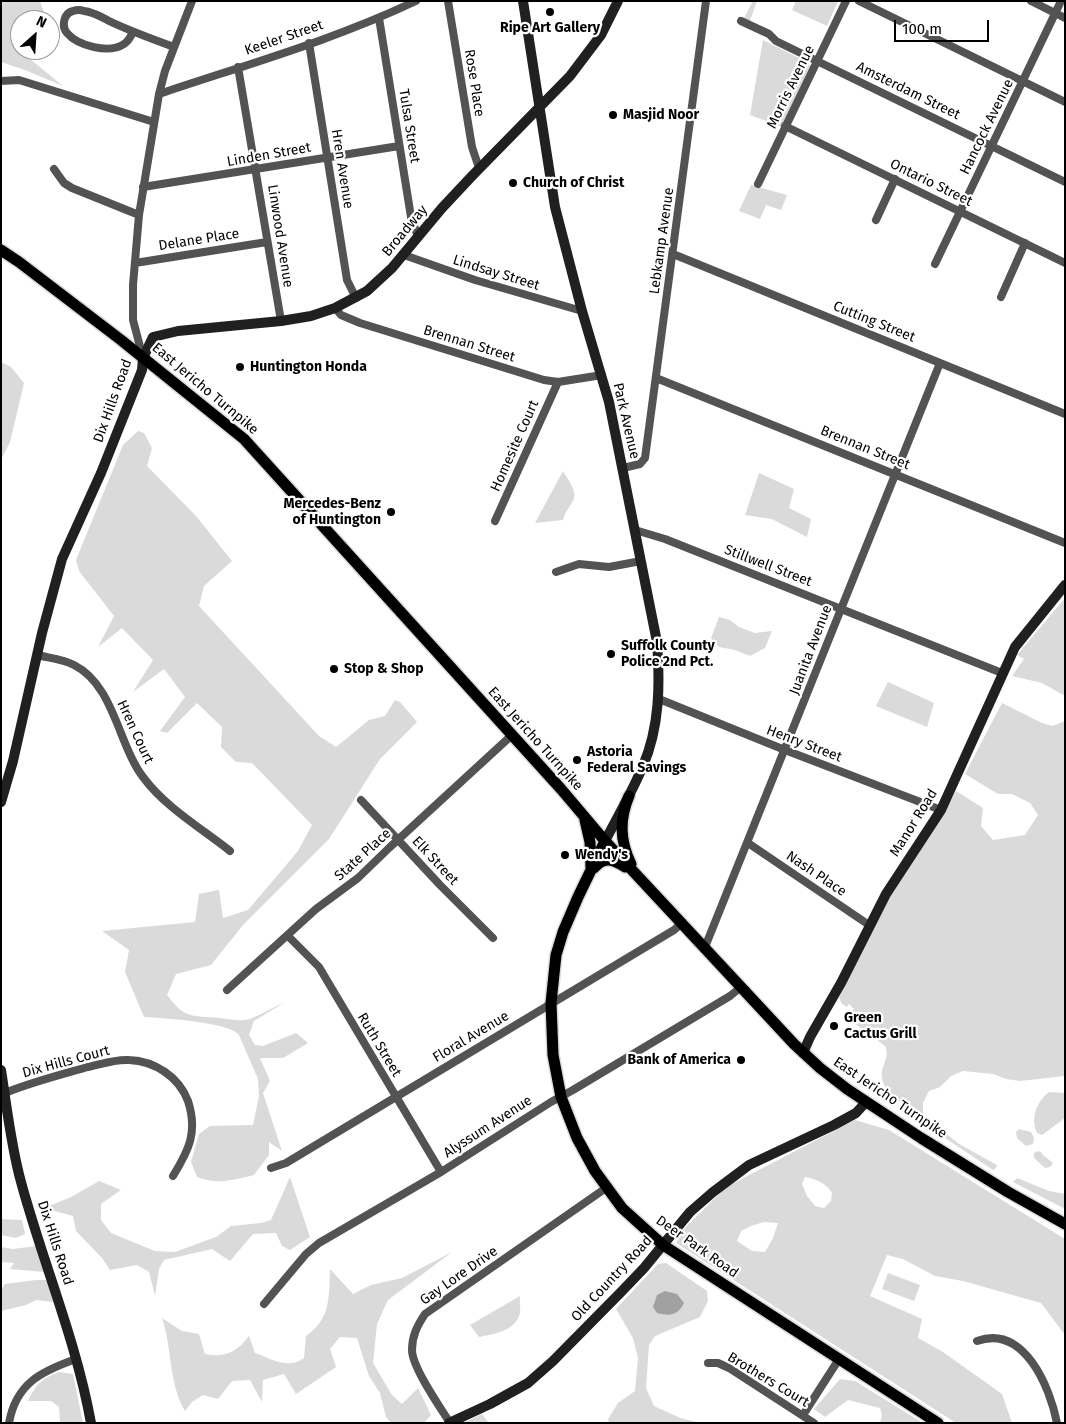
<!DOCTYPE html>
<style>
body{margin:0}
#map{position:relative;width:1066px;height:1424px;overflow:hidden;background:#fff;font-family:"Fira Sans",sans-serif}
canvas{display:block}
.frame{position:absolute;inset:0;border:2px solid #000;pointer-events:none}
.north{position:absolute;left:10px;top:10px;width:50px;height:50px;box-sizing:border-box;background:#fff;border:1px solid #999;border-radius:50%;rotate:26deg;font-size:14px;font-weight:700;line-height:20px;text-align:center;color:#000}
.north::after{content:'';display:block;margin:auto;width:18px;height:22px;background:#000;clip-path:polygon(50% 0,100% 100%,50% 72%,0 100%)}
.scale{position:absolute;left:894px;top:20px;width:95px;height:22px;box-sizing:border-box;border:2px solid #000;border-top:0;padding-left:6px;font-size:15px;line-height:18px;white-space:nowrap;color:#000;-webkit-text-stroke:4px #fff;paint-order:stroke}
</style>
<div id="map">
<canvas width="1066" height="1424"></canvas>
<div class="frame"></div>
<div class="north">N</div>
<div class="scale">100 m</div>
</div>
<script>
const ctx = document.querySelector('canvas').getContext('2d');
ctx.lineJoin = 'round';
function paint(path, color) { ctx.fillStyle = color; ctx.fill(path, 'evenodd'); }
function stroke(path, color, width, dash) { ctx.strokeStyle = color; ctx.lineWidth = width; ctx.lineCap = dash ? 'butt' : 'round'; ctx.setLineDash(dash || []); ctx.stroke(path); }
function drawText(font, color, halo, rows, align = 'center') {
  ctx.font = font + ' "Fira Sans",sans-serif'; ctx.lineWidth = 4.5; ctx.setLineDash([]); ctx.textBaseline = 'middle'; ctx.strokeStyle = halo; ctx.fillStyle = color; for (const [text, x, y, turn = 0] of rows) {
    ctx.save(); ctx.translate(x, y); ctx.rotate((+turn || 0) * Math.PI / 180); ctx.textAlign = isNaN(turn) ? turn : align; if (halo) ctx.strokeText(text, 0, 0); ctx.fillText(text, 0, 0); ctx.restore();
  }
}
const green = new Path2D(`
 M4,1h36l5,15 -4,4h-21v30h5l-1,4 39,32 -38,-16 -24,-8v-58z
 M753,1h4l-7,20 -6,-3z
 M796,1h42l-11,25 -35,-16z
 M763,40l46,23 1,3 -28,61 -32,-12z
 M751,185l36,10 -6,15 -15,-5 -6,14 -21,-8z
 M1,362l10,5 13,16 -14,59 -9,18z
 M138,431l6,2 8,15 -5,18 49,50 36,45 -28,25 -5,20 120,130 17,11 33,-27 16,-4 10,-16 5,2 17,20 -37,37 -51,80 -86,86 -32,40 -35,9 -9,21c19,25 24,20 53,23 10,1 20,4 30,1 12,-5 24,-12 35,-17l-31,19 -5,14 6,10 8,1 33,-13 12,10 -25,15h-23l10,23 -7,12 19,58 -13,-9v13l-15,20c-21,5 -36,10 -57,2l-6,-15 8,-28 11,-8 43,-1 6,-29 -1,-17 -19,-44c-10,-13 -77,-17 -95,-18l-19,-45 4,-22 -27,-19 93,-9 4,-28 20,-4 4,28 25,-8 50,-59 14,-26 -60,-62 -16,-1 -15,-15 1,-20 -25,-24 -30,30 -7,-2 25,-34 -21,-28 -31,23 20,-32 -31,-32 -24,19 16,-31 -35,-45 -3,-11 47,-115z
 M563,471c5,9 15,20 10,30 -4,7 -8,11 -10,19l-28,3z
 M759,473l35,16 -5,19 22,11 -4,18 -35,-18 -27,-4z
 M1065,598v98l-23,-13 -30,-7 12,-17 -7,-4z
 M719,617l11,3 9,7 16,6 17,-2 -7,17 -15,8 -15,-6 -16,-3 -8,-9z
 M888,682l46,21 -7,24 -51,-21z
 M1002,703l40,20 10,3 13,-5v355l-45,5 -14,-2 -13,-5 -30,-3 -12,5 -11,11 -11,4 -6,12v12l36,29 38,21 -1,3 -3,2 -72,-48 -35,-34c-12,-19 6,-27 -1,-42l-39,-29 8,-8 -5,-5 -2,3 -5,-3 -3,-6c18,-38 36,-77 58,-113 20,-31 41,-61 59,-94l27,17 -2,18 12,14 32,-5 13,-20 -8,-12 -18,-9h-14l-33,-20z
 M1049,1092l16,1v25l-23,17 -5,-2c-7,-15 0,-32 12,-41z
 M855,1120l34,10 176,109v96l-24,-32 -78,-22 -28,-5 -32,-17 -16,-4 -17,41 52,23 -4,19 25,14 59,42 10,29h-56l-280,-180 6,-12 44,-44zM805,1177c11,2 21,6 27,16l-1,8 -7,7 -9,-2 -8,-10 -5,-12zM764,1222l14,1 -5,15 -8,14 -13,-1 -15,-10 4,-10 10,-5z
 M1019,1129l12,3 3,6 -1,6 -7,2 -9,-8 -1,-6z
 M1038,1151l3,1 2,3 10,8 -3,4 -5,1 -11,-10v-5z
 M290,1177l20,60 -20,13 -8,-4 -6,-13 -23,1 -23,27 -18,-12 -48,11 -5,9 -4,27 -6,-24 -12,-7 -27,5 -8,-12 -26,-27 -3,-15 -29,-8 27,-11 28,-16 22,9 -20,14v16l10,13 44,18 20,1 41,-15 15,-11 30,-3 10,-3z
 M1017,1178l32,13 16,3v15l-52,-27z
 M1,1219l21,1 3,14 -9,4 -15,-3z
 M36,1246l9,26 -35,-3 4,-6 -13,-1v-15l12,2z
 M452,1252l-64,48 -11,24 -4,39 19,32 10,9 16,-16 13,27 -7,8h-33l-5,-6 -6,-24 -11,-17 -12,-38 -17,-1 -10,12 6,18 -40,27 -12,-20 -21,6 -1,22 -12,-22 -18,1 -14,18 -15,-4 -11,7 -7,9c-16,-26 -13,-64 -23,-93l20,13 17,3 6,20c20,4 32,-2 44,-18l6,17c17,6 33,17 49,5l2,-22c25,-17 23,-40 24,-67l23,25 18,-9 31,-7z
 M666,1263l41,28 1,10 -8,16 -45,19 -6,9 -3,43 8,18 26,12 21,5h-92l-1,-4 10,-16 17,-12 3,-33 -5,-20 -17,-29 42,-45z
 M888,1273l32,12 -6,16 -32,-12z
 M36,1280h12l5,22 -17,-2 -10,5 -25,6v-21l4,-6z
 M520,1296c-1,6 1,12 0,17 -4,18 -26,21 -41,24l-9,-12z
 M59,1372l14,2 10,49h-23l-1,-16 -8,-6h-23c9,-18 13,-22 31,-29z
 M840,1379l15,2 68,42h-43l2,-8 -2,-7 -32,-8 -23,17 -11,-8z
 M482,1414l7,9 -24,-1z`);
const water = new Path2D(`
 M665,1291l12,3 7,9c-6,13 -15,13 -27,10l-4,-6 4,-12z`);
const street = new Path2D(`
 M448,1l24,146 7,21
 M859,1l206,101
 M1031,1l34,17
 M379,18l32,199 7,20
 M741,21l28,13 7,7 289,141
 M133,32c-2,4 -4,9 -9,12 -15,10 -46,2 -57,-11 -6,-7 -3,-20 6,-22 3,-1 8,-1 11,0 10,1 17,6 25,10 21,10 43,18 65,26
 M309,43l38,237 9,18
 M238,67l43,254
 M1,81l18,-1 135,42
 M159,94c86,-29 175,-54 257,-93
 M785,126l280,137
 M54,169l10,14 8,5 67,27
 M758,184l88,-183
 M143,187l256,-41
 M876,220l19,-41
 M673,254l392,160
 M404,255l71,25 107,31
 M135,263l132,-21
 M935,264l126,-263
 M1001,297l24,-54
 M335,308l6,7 19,8 184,57 14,2 44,-7
 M143,358l-10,-38v-35l6,-70 20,-121 6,-23 27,-70
 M656,378l409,165
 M623,468l17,-4 5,-6 61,-457
 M495,521l63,-139
 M635,530l30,9 337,134
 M556,572l23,-8 30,3 32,-6
 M37,655c12,3 26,4 37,10 40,20 44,79 69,112 22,30 58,51 87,74
 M659,699l126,51 156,60
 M361,800l79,85 53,53
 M748,843l121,82
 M288,936l31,31 122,205
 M705,947l235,-584
 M227,990l89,-81 42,-31 31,-30 123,-113
 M5,1093c27,-11 55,-18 83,-26 14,-3 27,-8 41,-7 26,1 50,17 59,41 10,31 1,49 -15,75
 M271,1168l15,-5 388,-233 8,-7
 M264,1304l42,-50 13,-11 122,-71 110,-70 22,-12 157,-94 11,-9
 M977,1341c47,-17 73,46 80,82
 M708,1363h10l11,5 85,55
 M803,1415l36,-56
 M9,1423c7,-40 33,-52 67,-64
 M450,1423c-10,-16 -38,-56 -38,-73 0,-14 5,-24 13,-36l181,-126`);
const secondary = new Path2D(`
 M523,1l32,206 27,104 27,91 48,240c3,42 3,84 -14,124 -11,26 -25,50 -38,75
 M1,802l12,-41 29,-128 20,-74 39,-86 41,-103 1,-12 10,-21 25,-6 103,-10 30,-5 24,-8 32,-17 25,-23 50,-60 30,-32 98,-100 31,-41 17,-34
 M803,1053l7,-16 31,-54 45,-89 55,-84 74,-163 50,-62
 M1,1070c6,38 10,76 20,112 22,81 55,158 70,241
 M449,1423l41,-19 38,-21 25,-22 70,-71 21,-22 46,-56 23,-20 36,-27 85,-40 22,-12 10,-11`);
const primary = new Path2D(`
 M1,250l18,12 102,78 123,99 317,350 44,52 189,203 26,24 27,21 74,49 87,54 57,32
 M629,796c-10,24 -9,45 2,68
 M585,820l5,22 1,26
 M605,841l-27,56 -15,35 -7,23 -5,48 2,52 8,42 16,41 18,33 27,37 41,37 275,178
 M594,868c10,-12 19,-9 31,-1`);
const markers = [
 [550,12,5,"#000"],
 [613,115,5,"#000"],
 [513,183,5,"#000"],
 [240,367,5,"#000"],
 [391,512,5,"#000"],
 [611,654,5,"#000"],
 [334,669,5,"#000"],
 [577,760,5,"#000"],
 [565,855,5,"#000"],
 [834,1026,5,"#000"],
 [741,1060,5,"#000"]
];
const poiNames = [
 ["Ripe Art Gallery",550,28,"center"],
 ["Masjid Noor",623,115],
 ["Church of Christ",523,183],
 ["Huntington Honda",250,367],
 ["Mercedes-Benz",381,504,"right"],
 ["of Huntington",381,520,"right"],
 ["Suffolk County",621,646],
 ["Police 2nd Pct.",621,662],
 ["Stop & Shop",344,669],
 ["Astoria",587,752],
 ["Federal Savings",587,768],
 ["Wendy's",575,855],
 ["Green",844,1018],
 ["Cactus Grill",844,1034],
 ["Bank of America",731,1060,"right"]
];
const streetNames = [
 ["Keeler Street",284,38,-19],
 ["Rose Place",474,83,81],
 ["Morris Avenue",791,87,-64],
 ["Amsterdam Street",908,91,26],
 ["Tulsa Street",409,126,81],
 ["Hancock Avenue",987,127,-64],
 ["Linden Street",269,155,-10],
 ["Hren Avenue",342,169,81],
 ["Ontario Street",931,183,26],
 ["Broadway",405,231,-50],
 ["Linwood Avenue",280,236,81],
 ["Delane Place",199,240,-9],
 ["Lebkamp Avenue",662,241,-82],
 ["Lindsay Street",496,273,17],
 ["Cutting Street",874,322,22],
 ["Brennan Street",469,344,17],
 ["East Jericho Turnpike",205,389,40],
 ["Dix Hills Road",113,401,-70],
 ["Park Avenue",626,421,77],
 ["Homesite Court",515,446,-66],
 ["Brennan Street",865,448,22],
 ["Stillwell Street",768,566,21],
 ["Juanita Avenue",811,650,-69],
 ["Hren Court",135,732,65],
 ["East Jericho Turnpike",535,739,48],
 ["Henry Street",804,744,21],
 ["Manor Road",914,823,-58],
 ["State Place",363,855,-42],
 ["Elk Street",435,861,47],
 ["Nash Place",816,874,34],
 ["Floral Avenue",471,1037,-31],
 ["Ruth Street",379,1045,59],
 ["Dix Hills Court",66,1062,-15],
 ["East Jericho Turnpike",890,1098,34],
 ["Alyssum Avenue",488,1127,-33],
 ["Dix Hills Road",55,1243,72],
 ["Deer Park Road",697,1247,35],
 ["Gay Lore Drive",459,1276,-35],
 ["Old Country Road",612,1279,-47],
 ["Brothers Court",768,1380,31]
];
paint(green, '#dadada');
paint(water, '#a1a1a1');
stroke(primary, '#dbdbdb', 14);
stroke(street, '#535353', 8);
stroke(secondary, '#202020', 10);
stroke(primary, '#000', 11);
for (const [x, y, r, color] of markers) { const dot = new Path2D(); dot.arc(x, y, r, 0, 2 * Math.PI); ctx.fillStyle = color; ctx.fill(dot); stroke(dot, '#fff', 2); }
drawText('bold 14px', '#000', '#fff', poiNames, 'left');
drawText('14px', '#000', '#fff', streetNames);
</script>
